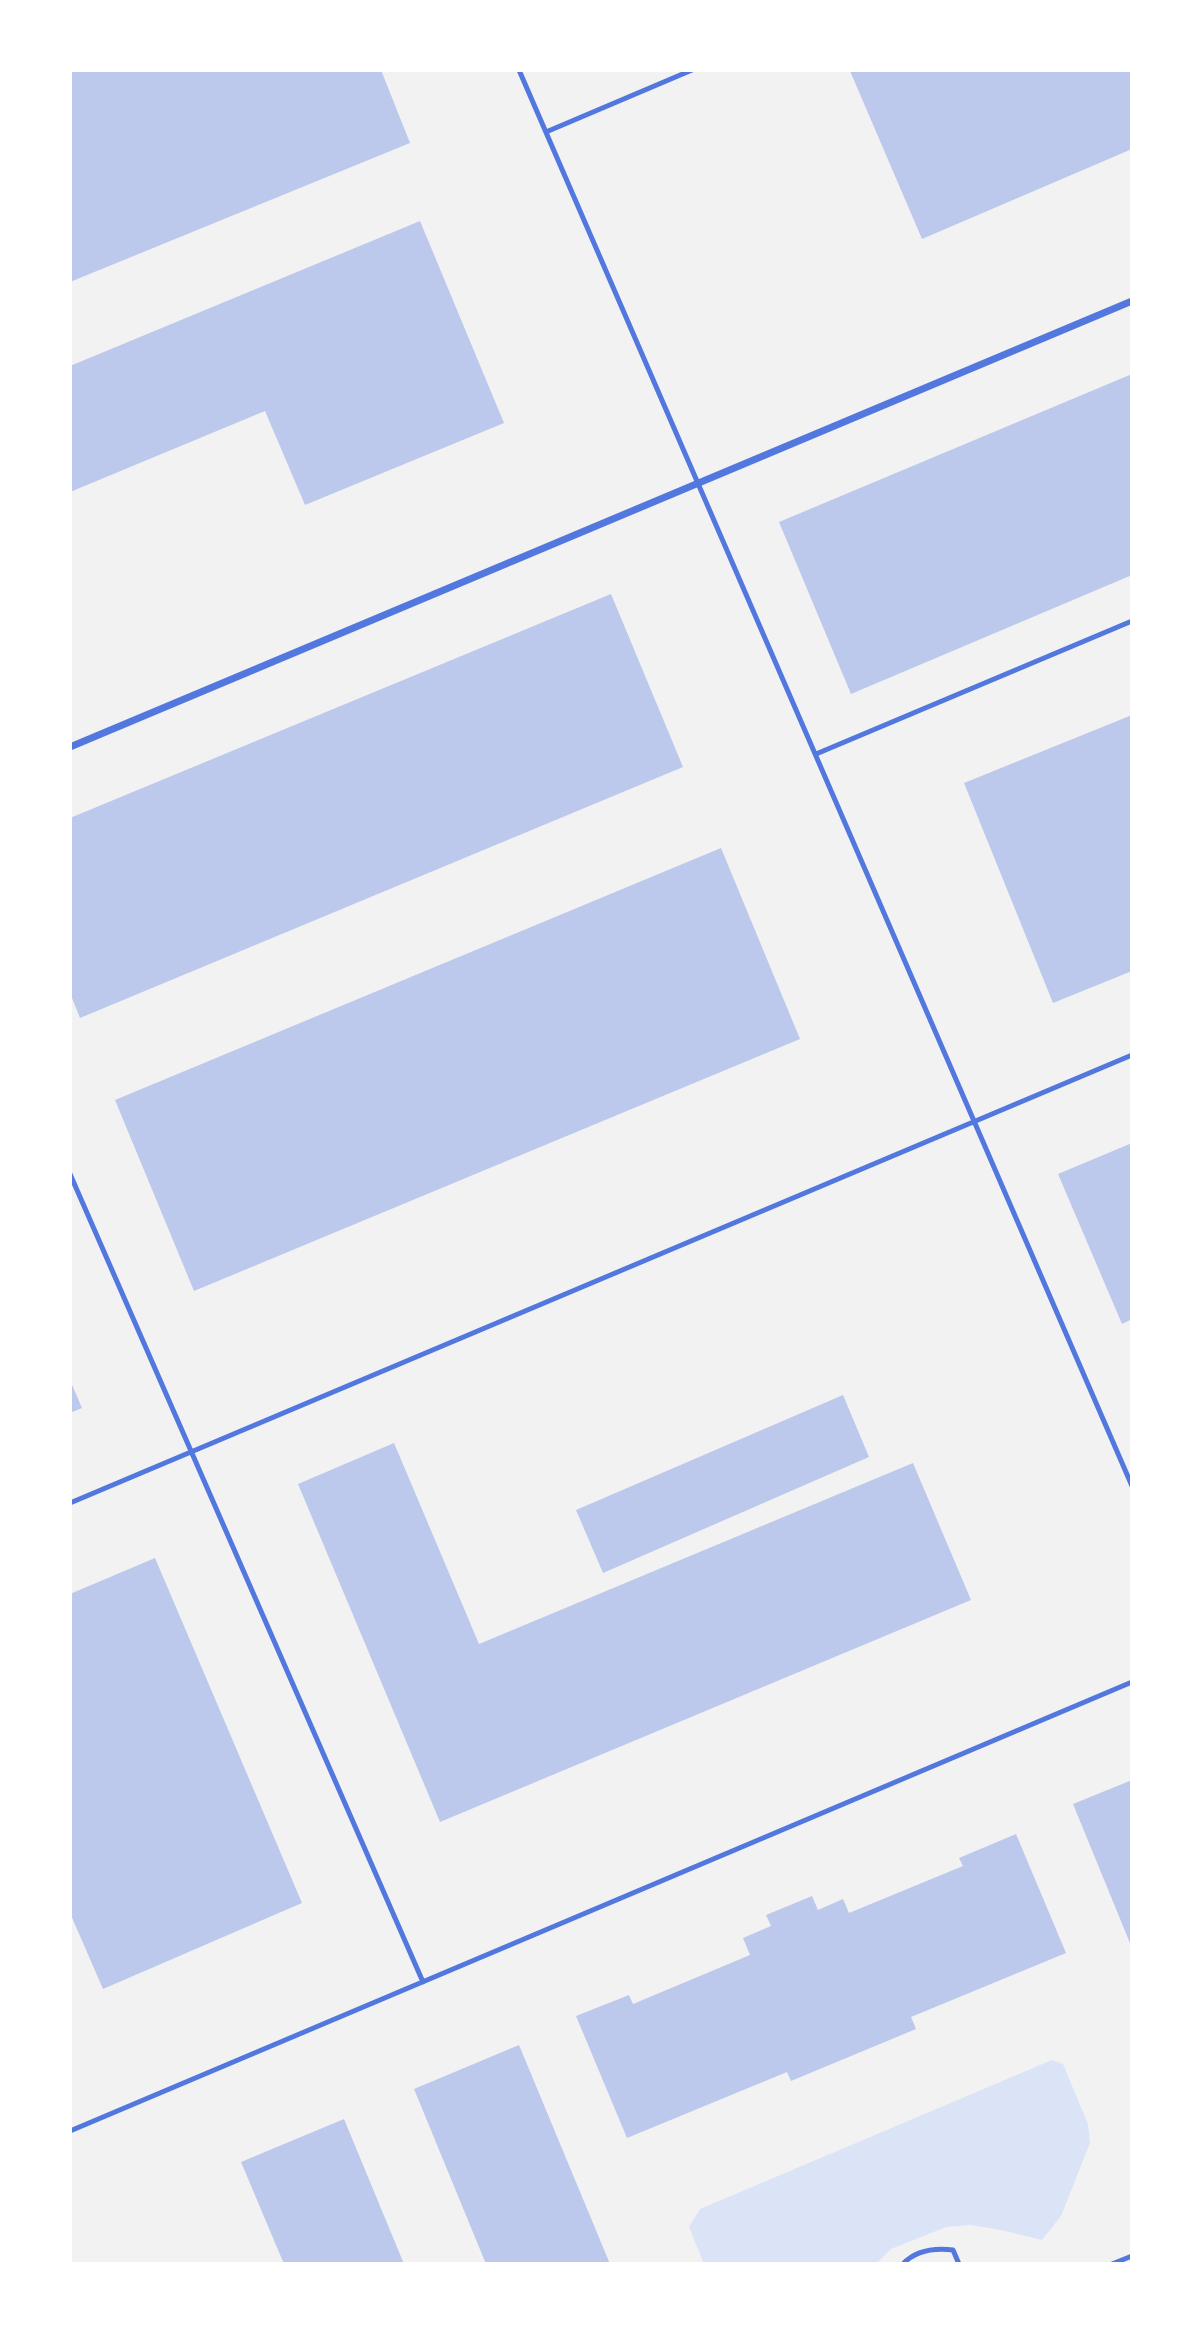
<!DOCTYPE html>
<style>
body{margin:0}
#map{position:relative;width:1202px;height:2334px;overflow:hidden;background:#f2f2f2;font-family:"Nunito Sans",sans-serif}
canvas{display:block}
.frame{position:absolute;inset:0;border:72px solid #fff;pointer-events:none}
</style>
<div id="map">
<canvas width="1202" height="2334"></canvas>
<div class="frame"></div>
</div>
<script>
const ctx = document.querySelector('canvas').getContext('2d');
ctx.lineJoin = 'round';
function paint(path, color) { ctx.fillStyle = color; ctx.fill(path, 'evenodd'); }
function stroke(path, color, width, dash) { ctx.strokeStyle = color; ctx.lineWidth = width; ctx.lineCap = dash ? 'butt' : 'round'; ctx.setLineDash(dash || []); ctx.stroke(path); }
const green = new Path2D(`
 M1052,2060l11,4 25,60 2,19 -29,73 -19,24 -41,-10 -30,-5 -25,2 -55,22 -15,15h-172l-15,-37 11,-18z`);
const building = new Path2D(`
 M70,70h311l29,73 -340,139z
 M853,70h279v79l-210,90 -72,-168z
 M420,221l84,202 -199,82 -40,-94 -195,81v-126z
 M1132,374v201l-281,119 -72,-172z
 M611,594l72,173 -603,251 -10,-25v-175z
 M1132,715v256l-79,32 -89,-220z
 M721,848l79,191 -606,252 -79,-191z
 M1132,1143v176l-10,5 -64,-150z
 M70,1380l12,28 -12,5z
 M843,1395l26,62 -266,116 -27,-63z
 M394,1443l85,201 434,-181 58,137 -531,222 -142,-338z
 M155,1558l147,345 -199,86 -33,-76v-319z
 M1132,1780v168l-59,-144z
 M1016,1834l50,119 -155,64 5,12 -125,52 -4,-9 -160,66 -51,-122 53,-21 4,9 117,-49 -7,-17 28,-12 -5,-11 46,-19 6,14 25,-11 6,14 114,-47 -4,-8z
 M519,2045l91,219h-124l-72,-175z
 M344,2119l60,145h-120l-43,-102z`);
const service = new Path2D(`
 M519,70l613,1416
 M546,132l146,-62
 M816,754l316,-133
 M70,1174l353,808
 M70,1503l1062,-448
 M70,2131l1062,-449
 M903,2264c13,-14 32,-16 50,-14l6,14
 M1112,2264l20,-8`);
const minor = new Path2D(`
 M70,747l1062,-446`);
paint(green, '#dbe4f7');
paint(building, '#bdc9ec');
stroke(service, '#5277de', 5);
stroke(minor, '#5277de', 7);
</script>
